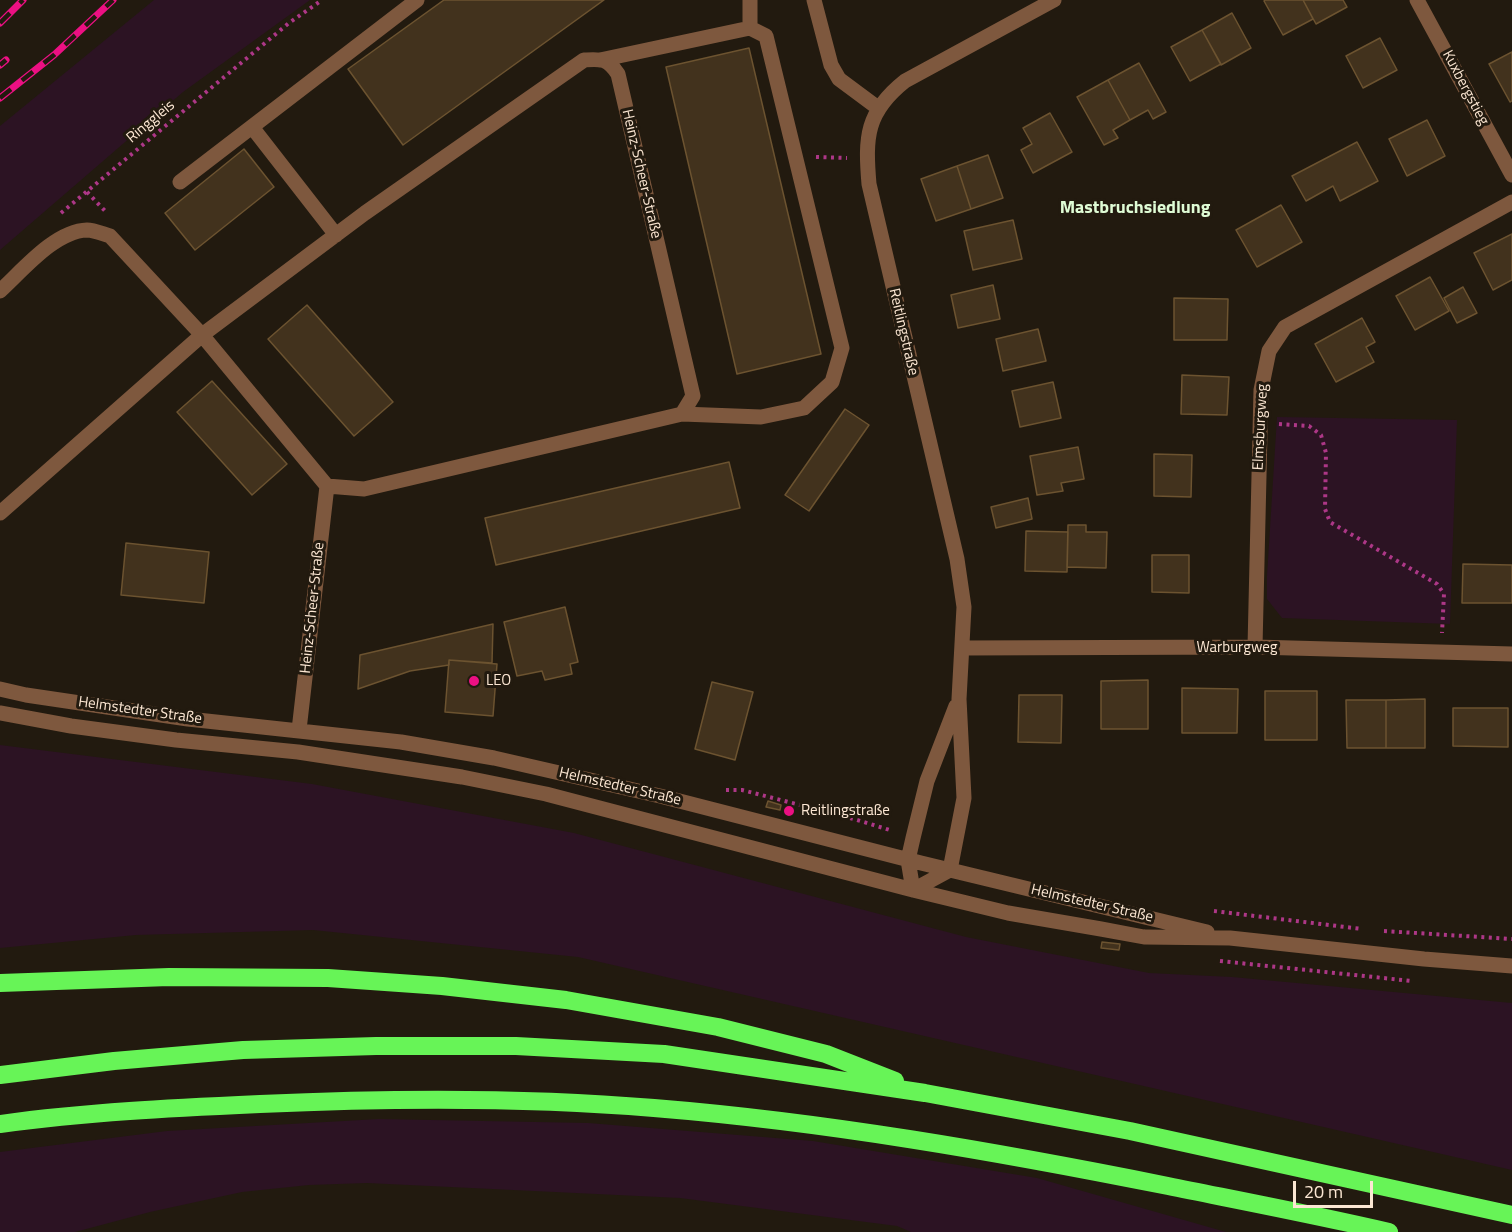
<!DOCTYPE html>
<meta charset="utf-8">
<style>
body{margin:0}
#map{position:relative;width:1512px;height:1232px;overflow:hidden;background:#221a0f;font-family:"Titillium Web",sans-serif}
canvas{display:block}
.scale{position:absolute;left:1293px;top:1181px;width:80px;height:27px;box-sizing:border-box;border:3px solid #fce7d3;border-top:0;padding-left:8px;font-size:18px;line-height:21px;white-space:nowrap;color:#fce7d3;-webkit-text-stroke:4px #221a0f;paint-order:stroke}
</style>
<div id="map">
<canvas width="1512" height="1232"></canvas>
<div class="scale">20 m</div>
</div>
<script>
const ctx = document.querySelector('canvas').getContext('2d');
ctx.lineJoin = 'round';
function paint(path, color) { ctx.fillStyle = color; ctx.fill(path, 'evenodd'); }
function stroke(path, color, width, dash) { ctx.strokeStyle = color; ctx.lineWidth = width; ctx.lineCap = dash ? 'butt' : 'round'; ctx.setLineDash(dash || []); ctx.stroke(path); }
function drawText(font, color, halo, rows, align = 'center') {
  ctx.font = font + ' "Titillium Web",sans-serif'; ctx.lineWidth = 6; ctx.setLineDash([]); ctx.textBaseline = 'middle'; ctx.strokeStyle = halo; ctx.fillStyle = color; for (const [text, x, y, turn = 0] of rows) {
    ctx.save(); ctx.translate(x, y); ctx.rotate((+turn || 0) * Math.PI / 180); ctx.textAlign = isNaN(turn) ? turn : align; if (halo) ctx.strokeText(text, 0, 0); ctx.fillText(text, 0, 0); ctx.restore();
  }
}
const green = new Path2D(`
 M154,0h156l-127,92 -183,158v-124z
 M1277,417l180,3 -7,204 -168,-6 -15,-19v-23z
 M0,745l312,39 262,49 392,104 183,36 83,4 280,26v167l-934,-213 -265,-27 -177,5 -136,13z
 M379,1119l209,4 225,18 224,37 189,54h-315l-14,-6 -217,-28 -313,-15 -58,2 -67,7 -92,20 -75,20h-75v-80l167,-21z`);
const building = new Path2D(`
 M444,0h160l-201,145 -55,-76z
 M1265,0h38l10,19 -30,16 -19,-34z
 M1303,0h40l4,7 -31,17z
 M1232,13l19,35 -30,17 -19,-35z
 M1202,30l19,34 -31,17 -19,-34z
 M1380,38l17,32 -34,18 -17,-32z
 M749,48l72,306 -84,20 -71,-307z
 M1512,52v49l-2,1 -21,-38z
 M1139,63l27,49 -13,7 -5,-9 -18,10 -22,-40z
 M1108,80l22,40 -17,10 5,8 -14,7 -27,-48z
 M1050,113l22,39 -39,21 -12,-23 11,-6 -9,-16z
 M1427,120l18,36 -38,20 -18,-37z
 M1357,142l21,39 -38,20 -7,-15 -27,15 -14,-25z
 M244,149l30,38 -79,63 -30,-37z
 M988,155l15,43 -32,11 -14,-43z
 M957,166l14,43 -35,12 -15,-42z
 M1281,205l21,37 -45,25 -21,-37z
 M1013,220l9,39 -49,11 -9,-39z
 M1512,234v46l-19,10 -19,-37z
 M1430,277l19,34 -34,19 -19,-34z
 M993,285l7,34 -42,9 -7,-33z
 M1463,287l14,26 -20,10 -13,-25z
 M1174,298l54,1 -1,41h-53z
 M307,305l86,97 -39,34 -86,-97z
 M1362,318l13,24 -9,5 8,15 -38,20 -21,-38z
 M1038,329l8,32 -43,10 -7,-32z
 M1182,375l47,2 -2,38 -46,-1z
 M212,381l75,83 -35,31 -75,-83z
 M1053,382l8,36 -41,9 -8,-36z
 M845,409l24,16 -60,86 -24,-16z
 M1078,447l6,32 -23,4 2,8 -26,4 -7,-39z
 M1154,454l38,1 -1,42 -37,-1z
 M729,462l11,46 -244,57 -11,-47z
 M1028,498l4,21 -36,9 -5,-21z
 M1068,525h18v7h21l-1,36 -39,-1z
 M1026,531l42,1 -1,40 -42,-1z
 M126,543l83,9 -5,51 -83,-8z
 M1152,555h37v38l-37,-1z
 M1463,564l49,1v38h-50z
 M565,607l13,55 -8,2 2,10 -27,6 -3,-9 -25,5 -13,-54z
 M493,624l-1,39 -43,-3v5l-39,6 -52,18 2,-34z
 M449,660l48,4 -4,52 -48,-4z
 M1148,680v49h-47v-48z
 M712,682l41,10 -18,68 -40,-11z
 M1182,688l56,1 -1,44h-55z
 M1265,691h52v49h-52z
 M1019,695h43l-1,48 -43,-1z
 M1425,699v49h-39v-48z
 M1346,700h40v48h-39z
 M1453,708h55v39l-55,-1z
 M768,801l13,4 -1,5 -14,-3z
 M1102,942l18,2 -1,6 -18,-2z`);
const path = new Path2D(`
 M816,157l31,1
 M87,192l20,21
 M61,213l228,-190 33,-23
 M1279,424l30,2 12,9 5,18 -1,56 5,13 107,62 7,10 -2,39
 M726,790h16l112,29 39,12
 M1214,911l148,18
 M1384,931l128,8
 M1220,961l192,20`);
const minor = new Path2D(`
 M750,0v28
 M814,0l17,65 8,14 39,29
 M1417,0l95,175
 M600,60l150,-32 16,8 76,312 -10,34 -28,26 -43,9 -79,-3
 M252,127l84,108
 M180,182l237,-182
 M0,291c23,-21 55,-60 87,-61 7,0 16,4 23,6l92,99 125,151 37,3 318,-75 11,-18 -75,-322c-11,-16 -16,-15 -34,-14l-219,153 -163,122 -202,178
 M1255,647l6,-257 8,-39 16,-24 227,-125
 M963,648l292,-1 257,7
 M0,689l26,6 162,24 213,23 93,16 166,38 261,67 286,69
 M0,713l71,13 105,14 122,12 164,25 84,17 367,96 95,23 93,16 43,8 86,1 194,21 88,7
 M299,730l28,-244
 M950,870l14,-72 -5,-99 5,-92 -7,-48 -88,-375c-4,-47 -3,-72 36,-103l149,-81
 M913,890l-5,-30 5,-22 14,-57 29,-75
 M913,890l37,-20`);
const highway = new Path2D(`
 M0,983l169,-6 159,1 114,8 124,14 152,27 108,27 69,27
 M0,1075l114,-14 129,-11 133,-4h140l148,8 261,39 205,38 382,84
 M0,1124c86,-12 173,-16 260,-20 131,-6 263,-7 394,4 173,14 344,44 514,78 74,15 148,29 221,46`);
const rail = new Path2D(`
 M0,23l23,-23
 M0,65l6,-5
 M0,98l54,-43 59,-55`);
const markers = [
 [474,681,6,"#ec1083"],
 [789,811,6,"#ec1083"]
];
const streetNames = [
 ["Kuxbergstieg",1465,88,62],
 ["Ringgleis",151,122,-40],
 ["Heinz-Scheer-Straße",641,174,77],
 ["Reitlingstraße",903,332,77],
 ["Elmsburgweg",1261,427,-87],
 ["Heinz-Scheer-Straße",313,608,-84],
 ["Warburgweg",1237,648],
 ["Helmstedter Straße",140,711,8],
 ["Helmstedter Straße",620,787,13],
 ["Helmstedter Straße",1092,904,13]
];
const poiNames = [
 ["LEO",486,681],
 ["Reitlingstraße",801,811]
];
const quarterNames = [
 ["Mastbruchsiedlung",1135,209]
];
paint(green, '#2c1323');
paint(building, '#42321d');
stroke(building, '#6c5330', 1.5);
stroke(path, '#ad3787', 4, [3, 4.5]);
stroke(minor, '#7e583e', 15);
stroke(highway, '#67f457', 18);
stroke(rail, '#ec1083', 7);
stroke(rail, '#221a0f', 4.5, [14]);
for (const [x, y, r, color] of markers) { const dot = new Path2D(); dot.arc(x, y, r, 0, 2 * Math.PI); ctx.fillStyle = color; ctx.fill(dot); stroke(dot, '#221a0f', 2); }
drawText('15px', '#fce7d3', '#221a0f', streetNames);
drawText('15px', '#fce7d3', '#221a0f', poiNames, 'left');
drawText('bold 18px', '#dffcd5', '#221a0f', quarterNames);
</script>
